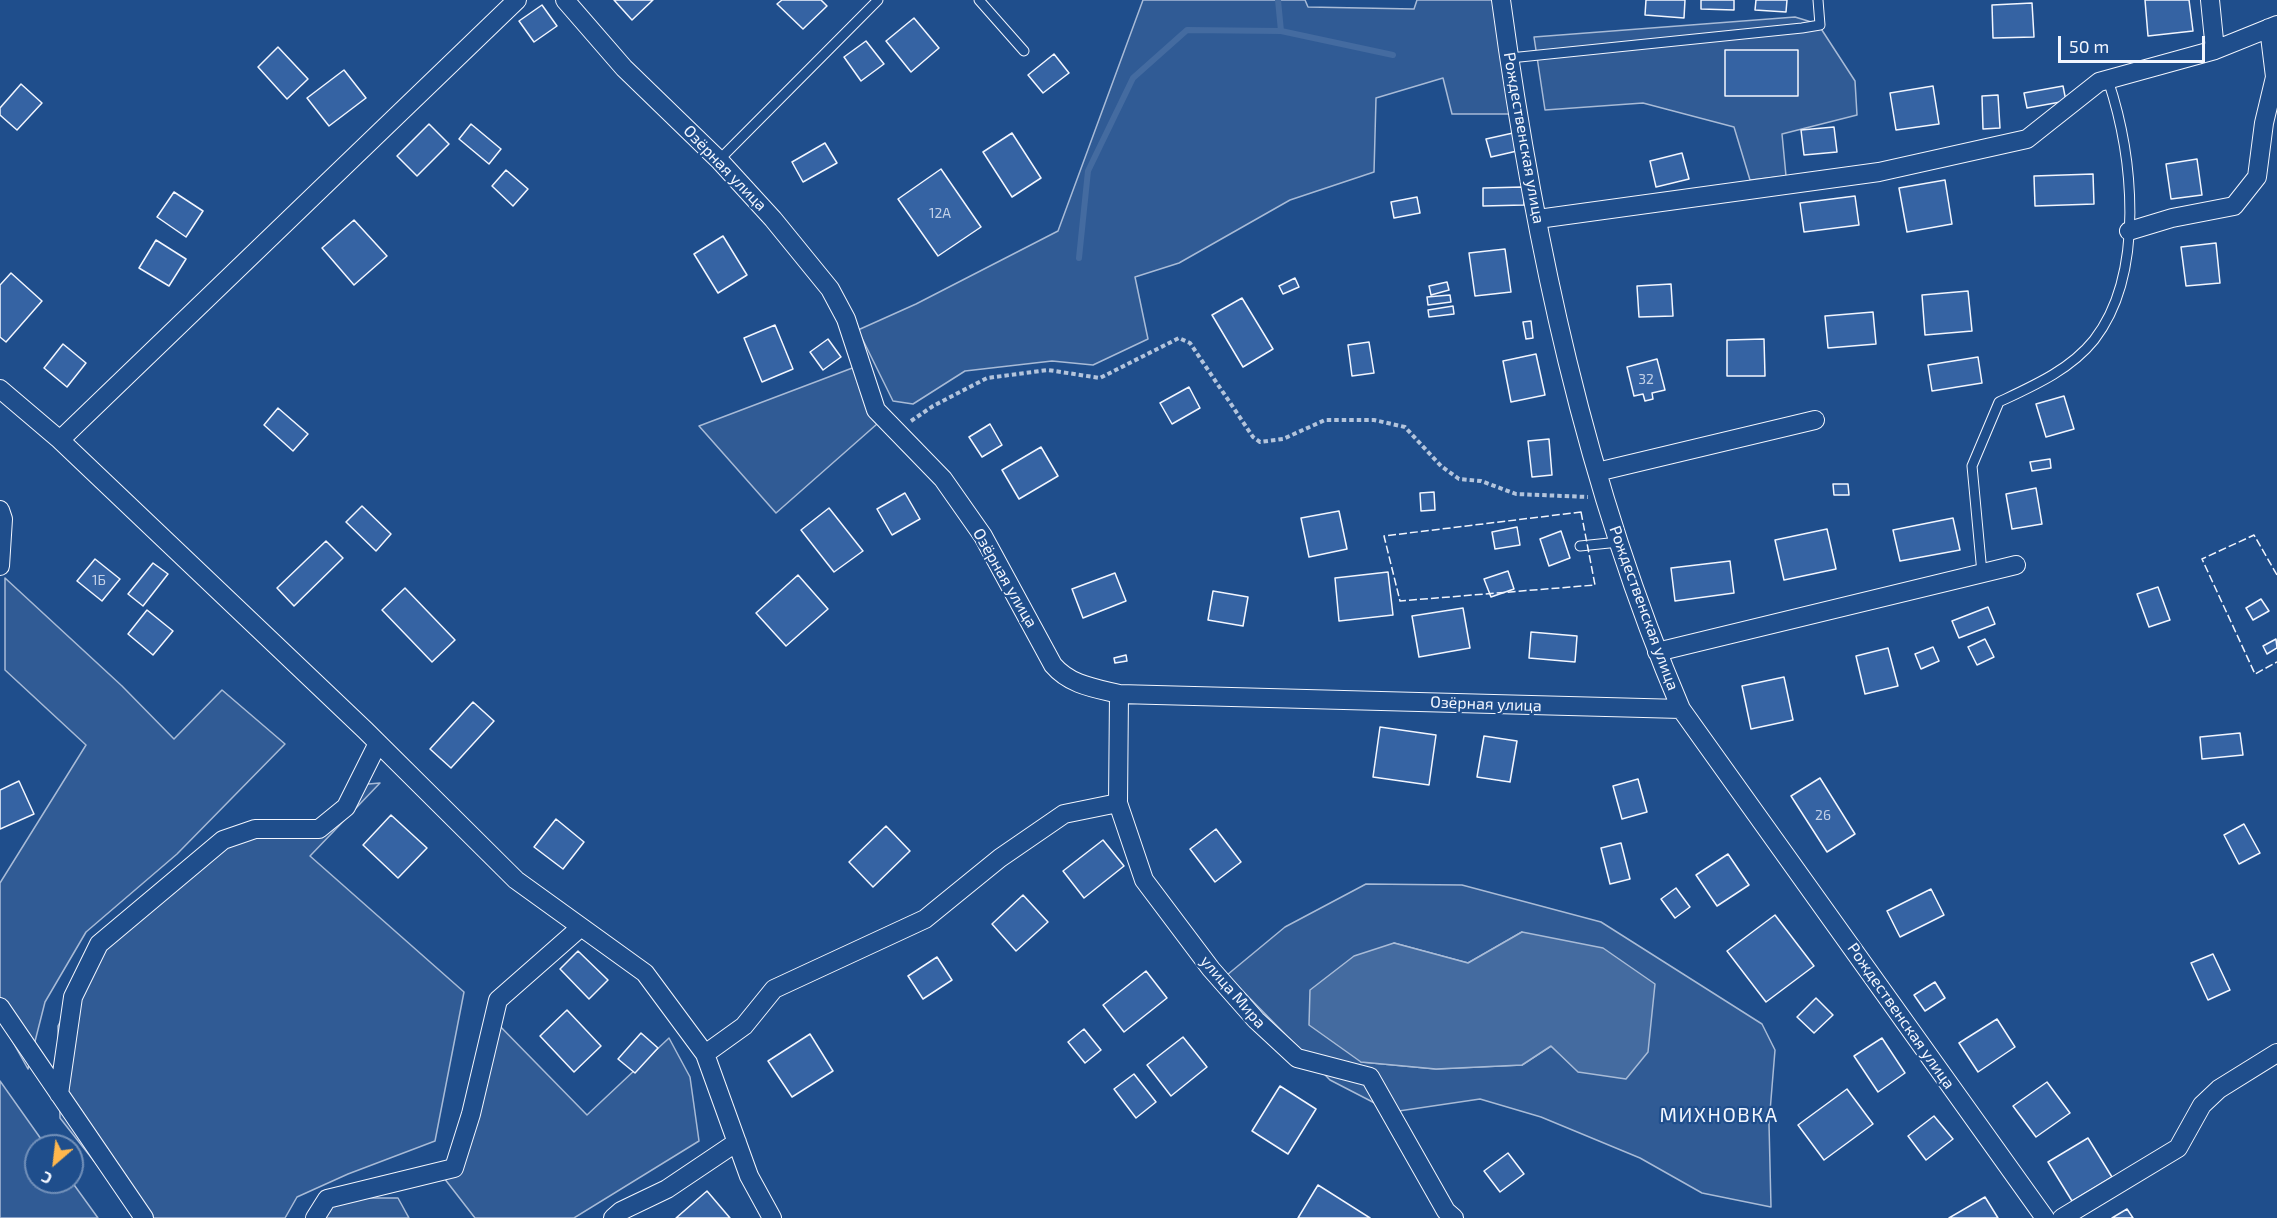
<!DOCTYPE html>
<meta charset="utf-8">
<style>
body{margin:0}
#map{position:relative;width:2277px;height:1218px;overflow:hidden;background:#1f4e8c;font-family:"Exo 2",sans-serif}
canvas{display:block}
.north{position:absolute;left:24px;top:1134px;width:60px;height:60px;box-sizing:border-box;background:#1f4e8c;border:2px solid #7391ba;border-radius:50%;rotate:208deg;font-size:16px;font-weight:700;line-height:24px;text-align:center;color:#f2f6ff}
.north::after{content:'';display:block;margin:auto;width:21px;height:27px;background:#ffb74d;clip-path:polygon(50% 0,100% 100%,50% 72%,0 100%)}
.scale{position:absolute;left:2058px;top:36px;width:147px;height:27px;box-sizing:border-box;border:3px solid #f2f6ff;border-top:0;padding-left:8px;font-size:18px;line-height:21px;white-space:nowrap;color:#f2f6ff;-webkit-text-stroke:4px #1f4e8c;paint-order:stroke}
</style>
<div id="map">
<canvas width="2277" height="1218"></canvas>
<div class="north">С</div>
<div class="scale">50 m</div>
</div>
<script>
const ctx = document.querySelector('canvas').getContext('2d');
ctx.lineJoin = 'round';
function paint(path, color) { ctx.fillStyle = color; ctx.fill(path, 'evenodd'); }
function stroke(path, color, width, dash) { ctx.strokeStyle = color; ctx.lineWidth = width; ctx.lineCap = dash ? 'butt' : 'round'; ctx.setLineDash(dash || []); ctx.stroke(path); }
function drawText(font, color, halo, rows, align = 'center') {
  ctx.font = font + ' "Exo 2",sans-serif'; ctx.lineWidth = 4.5; ctx.setLineDash([]); ctx.textBaseline = 'middle'; ctx.strokeStyle = halo; ctx.fillStyle = color; for (const [text, x, y, turn = 0] of rows) {
    ctx.save(); ctx.translate(x, y); ctx.rotate((+turn || 0) * Math.PI / 180); ctx.textAlign = isNaN(turn) ? turn : align; if (halo) ctx.strokeText(text, 0, 0); ctx.fillText(text, 0, 0); ctx.restore();
  }
}
const green = new Path2D(`
 M1143,0h162l3,7 106,2 3,-9h76l21,114h-62l-9,-36 -67,20 -2,74 -84,28 -111,63 -44,14 13,62 -55,26 -41,-4 -87,10 -52,33 -20,-3 -35,-71 58,-26 142,-73z
 M1795,17l23,7 37,57 2,34 -75,19 4,42 -36,4 -16,-53 -91,-24 -98,7 -11,-73z
 M855,367l22,57 -101,89 -77,-87z
 M5,578l117,108 52,53 48,-49 63,54 -108,110 -91,78 -41,70 -17,67 -28,-50v-136l86,-138 -81,-75z
 M380,783l-70,73 154,136 -29,149 -87,33 -51,23 -12,21h-146l-79,-100 -2,-92 44,-85 115,-104 106,-14 34,-38z
 M1366,884l96,1 139,37 161,102 13,26 -6,74 2,83 -69,-14 -62,-35 -99,-41 -61,-18 -88,13 -62,-32 -103,-105 58,-48zM1522,932l57,140 -28,-26 -29,19 -86,4 -75,-7 33,-119 74,20z
 M490,1016l97,99 82,-77 21,39 9,64 -125,77h-99l-31,-40z
 M0,1081l46,65h-10v36h36l26,36h-98z
 M339,1198h59l11,20h-98z`);
const water = new Path2D(`
 M1522,932l81,16 52,36 -7,68 -22,27 -48,-7 -27,-26 -29,19 -86,4 -75,-7 -52,-37 1,-35 44,-34 40,-13 74,20z`);
const stream = new Path2D(`
 M1278,0l3,31 112,24
 M1079,258l9,-87 45,-93 54,-48 94,1`);
const building = new Path2D(`
 M614,0h39l-21,20z
 M782,0h39l6,6 -24,23 -26,-25z
 M1646,0h39l-1,18 -39,-3z
 M1701,0h33v10l-33,-1z
 M1756,0h31l-1,12 -31,-2z
 M2145,0h44l4,31 -45,5z
 M2032,3l2,34 -41,1 -1,-33z
 M542,5l15,21 -23,16 -15,-21z
 M914,18l25,30 -28,24 -25,-31z
 M866,41l18,23 -23,17 -17,-24z
 M278,47l30,32 -21,20 -29,-32z
 M1725,50h73v46h-73z
 M1054,54l15,19 -26,20 -15,-18z
 M344,70l22,28 -37,28 -22,-28z
 M21,84l21,19 -25,27 -17,-15v-7z
 M1933,86l6,38 -43,6 -6,-37z
 M2063,86l3,15 -39,7 -3,-15z
 M1998,95l2,33 -17,1 -1,-33z
 M429,124l20,20 -32,32 -20,-20z
 M471,124l30,25 -12,15 -30,-25z
 M1834,127l3,25 -33,3 -3,-25z
 M1012,133l29,45 -29,19 -29,-45z
 M1513,133l4,18 -26,6 -5,-18z
 M825,143l12,20 -34,19 -11,-20z
 M1682,153l7,26 -33,8 -6,-26z
 M2197,159l5,36 -31,4 -5,-35z
 M941,169l40,58 -43,29 -40,-57z
 M506,170l22,19 -15,17 -21,-20z
 M2093,174l1,30 -59,2 -1,-30z
 M1945,180l7,44 -45,8 -8,-44z
 M1523,187l1,18 -41,1v-18z
 M174,192l29,19 -17,26 -29,-20z
 M1855,196l4,29 -55,7 -4,-29z
 M1417,197l3,16 -26,5 -3,-16z
 M354,220l33,36 -33,29 -32,-37z
 M723,236l24,39 -29,18 -24,-39z
 M156,240l30,19 -17,27 -30,-18z
 M2216,243l4,40 -34,3 -5,-39z
 M1505,249l6,43 -36,4 -6,-43z
 M11,273l31,28 -36,41 -6,-5v-52z
 M1295,278l4,9 -16,7 -4,-8z
 M1447,282l2,8 -18,5 -2,-9z
 M1671,284l2,32 -34,1 -2,-31z
 M1968,291l4,40 -47,4 -3,-40z
 M1450,295l1,7 -23,3 -1,-8z
 M1242,298l31,51 -30,18 -31,-52z
 M1453,306l1,8 -25,3 -1,-7z
 M1873,312l3,32 -48,4 -3,-32z
 M1531,321l2,17 -7,1 -3,-17z
 M775,325l18,44 -31,13 -18,-44z
 M828,339l13,18 -18,13 -13,-18z
 M1764,339l1,37h-38v-36z
 M1369,342l5,31 -22,3 -4,-31z
 M63,344l23,19 -19,24 -23,-19z
 M1536,354l9,41 -34,7 -8,-41z
 M1978,357l4,26 -50,8 -4,-26z
 M1657,359l8,31 -13,3 1,6 -8,2 -2,-7 -9,2 -7,-29z
 M1189,387l11,21 -28,16 -12,-21z
 M2064,396l10,33 -28,8 -10,-33z
 M278,408l30,26 -15,17 -29,-26z
 M990,424l12,21 -20,12 -13,-20z
 M1549,439l3,36 -20,2 -4,-36z
 M1041,447l17,29 -39,23 -17,-29z
 M2050,459l1,9 -19,3 -2,-9z
 M1833,484h15l1,11h-15z
 M2036,488l6,36 -30,5 -6,-35z
 M1434,492l1,18 -14,1 -1,-18z
 M905,493l15,26 -28,16 -15,-26z
 M362,506l29,28 -15,17 -30,-29z
 M829,508l34,43 -29,21 -33,-42z
 M1339,511l8,38 -38,8 -8,-39z
 M1953,518l7,32 -60,11 -7,-31z
 M1517,527l3,18 -25,4 -3,-17z
 M1827,529l9,40 -52,11 -9,-40z
 M1561,531l9,27 -21,8 -9,-27z
 M326,541l17,17 -49,48 -17,-18z
 M95,559l25,20 -18,22 -25,-20z
 M1730,561l4,32 -59,8 -4,-33z
 M153,563l15,11 -25,32 -15,-12z
 M1508,571l6,18 -23,8 -7,-18z
 M1388,572l5,43 -54,6 -4,-43z
 M1115,573l11,28 -43,17 -11,-29z
 M798,575l30,34 -42,37 -30,-33z
 M2158,587l12,33 -21,7 -12,-33z
 M405,588l50,52 -23,22 -50,-52z
 M1213,591l35,6 -5,29 -35,-6z
 M2261,599l8,12 -16,9 -7,-12z
 M1988,607l7,17 -36,14 -7,-17z
 M1463,608l7,40 -51,9 -7,-41z
 M147,610l26,21 -20,24 -25,-21z
 M1531,632l46,4 -2,26 -46,-4z
 M1985,639l9,18 -17,8 -9,-18z
 M2276,639l1,9 -10,6 -4,-8z
 M1933,647l6,14 -18,8 -6,-15z
 M1888,648l10,38 -33,8 -9,-38z
 M1126,655l1,6 -12,2 -1,-5z
 M1784,677l9,43 -42,9 -9,-43z
 M473,702l21,19 -43,47 -21,-19z
 M1380,727l56,8 -7,50 -56,-8z
 M2240,733l3,22 -41,4 -2,-22z
 M1484,736l33,5 -7,41 -33,-5z
 M1820,778l35,56 -28,18 -36,-56z
 M1638,779l9,33 -25,7 -9,-33z
 M19,781l15,33 -34,15v-39z
 M391,815l36,33 -29,30 -35,-33z
 M556,819l28,23 -21,27 -29,-22z
 M2244,824l16,29 -21,11 -15,-29z
 M886,826l24,25 -37,36 -24,-25z
 M1216,829l25,33 -26,20 -25,-33z
 M1103,840l21,26 -40,32 -21,-27z
 M1621,843l9,36 -20,5 -9,-36z
 M1728,854l21,31 -32,21 -21,-31z
 M1676,888l14,19 -15,11 -14,-19z
 M1931,889l13,26 -44,22 -13,-26z
 M1023,895l25,27 -32,29 -24,-27z
 M1775,915l39,51 -48,36 -39,-51z
 M578,951l30,29 -19,19 -29,-30z
 M2213,954l17,36 -22,10 -17,-37z
 M937,957l15,23 -29,19 -15,-23z
 M1146,971l21,27 -43,34 -21,-27z
 M1935,982l10,16 -20,13 -11,-16z
 M1816,998l17,17 -19,18 -17,-16z
 M567,1010l34,36 -27,26 -34,-36z
 M1997,1019l18,28 -37,25 -19,-29z
 M1084,1029l17,21 -16,13 -17,-21z
 M641,1033l17,15 -23,25 -17,-14z
 M810,1034l23,37 -41,26 -24,-36z
 M1183,1037l24,30 -36,29 -24,-31z
 M1882,1038l23,35 -27,19 -24,-36z
 M1134,1074l22,28 -20,16 -22,-29z
 M2047,1082l23,31 -34,24 -23,-31z
 M1280,1086l36,23 -28,45 -36,-23z
 M1847,1089l26,35 -49,36 -26,-35z
 M1934,1116l19,23 -27,21 -18,-24z
 M2088,1138l24,39 -40,24 -24,-39z
 M1508,1153l16,21 -24,18 -16,-21z
 M1318,1185l52,33h-72z
 M707,1191l23,27h-54z
 M1985,1197l13,21h-49z
 M2127,1209l6,9h-21z`);
const path = new Path2D(`
 M911,421l22,-15 54,-28 61,-8 52,8 79,-40 11,5 63,94 7,5 23,-3 42,-19h49l31,7 36,39 18,13 22,2 35,13 72,3`);
const lane = new Path2D(`
 M979,0l45,51
 M1510,58l292,-30 18,-3 -2,-25
 M719,160l159,-160
 M1580,546l39,-4
 M1982,573l-10,-107 27,-64c34,-16 71,-32 95,-62 52,-67 39,-185 14,-260`);
const street = new Path2D(`
 M565,0l59,68 95,92 54,59 57,70 16,30 30,91 67,69 40,57 70,129c17,20 41,23 66,29l562,15
 M1501,0c33,242 84,484 180,709l364,509
 M2215,50l62,-25
 M1538,219l341,-47 148,-33 72,-57 116,-32 -5,-50
 M2129,231l43,-13 62,-12 23,-29 7,-54 11,-46 -6,-49
 M0,389l60,51 305,290 151,150 129,93 60,81 44,122 23,42
 M60,440l457,-440
 M1597,472l218,-52
 M0,510l3,9 -3,47
 M1657,652l359,-87
 M1119,694l-1,109 26,77 67,89 45,51 41,38 73,19 76,134 8,7
 M0,1007l144,211
 M705,1054l39,-28 30,-37 151,-70 75,-61 64,-44 54,-11
 M59,1094l14,-97 26,-53 124,-104 32,-11h64l27,-22 32,-64
 M315,1218l12,-19 127,-31 17,-54 27,-114 83,-73
 M613,1218l8,-7 46,-22 70,-47
 M2062,1218l116,-70 24,-43 17,-16 58,-36`);
const fence = new Path2D(`
 M1581,512l14,73 -195,16 -16,-65z
 M2277,575l-23,-40 -52,24 53,115 22,-12`);
const numberNames = [
 ["12А",940,213],
 ["32",1646,379],
 ["1Б",99,580],
 ["26",1823,815]
];
const streetNames = [
 ["Рождественская улица",1524,138,80],
 ["Озёрная улица",725,168,46],
 ["Озёрная улица",1005,578,60],
 ["Рождественская улица",1644,608,70],
 ["Озёрная улица",1486,704,2],
 ["улица Мира",1233,992,49],
 ["Рождественская улица",1901,1016,55]
];
const quarterNames = [
 ["МИХНОВКА",1719,1115]
];
paint(green, '#305b95');
stroke(green, '#a8bbd7', 1.5);
paint(water, '#446ba0');
stroke(water, '#a8bbd7', 1.5);
stroke(stream, '#446ba0', 6);
paint(building, '#3563a3');
stroke(building, '#f2f6ff', 1.5);
stroke(lane, '#f2f6ff', 11);
stroke(street, '#f2f6ff', 20);
stroke(path, '#b3c4dc', 4, [4.5, 3]);
stroke(lane, '#1f4e8c', 9);
stroke(street, '#1f4e8c', 18);
stroke(fence, '#f2f6ff', 1.5, [8, 3]);
drawText('14px', '#c3d1e8', null, numberNames);
drawText('16px', '#f2f6ff', '#1f4e8c', streetNames);
ctx.letterSpacing = '1.5px';
drawText('20px', '#f2f6ff', '#1f4e8c', quarterNames);
ctx.letterSpacing = '0px';
</script>
